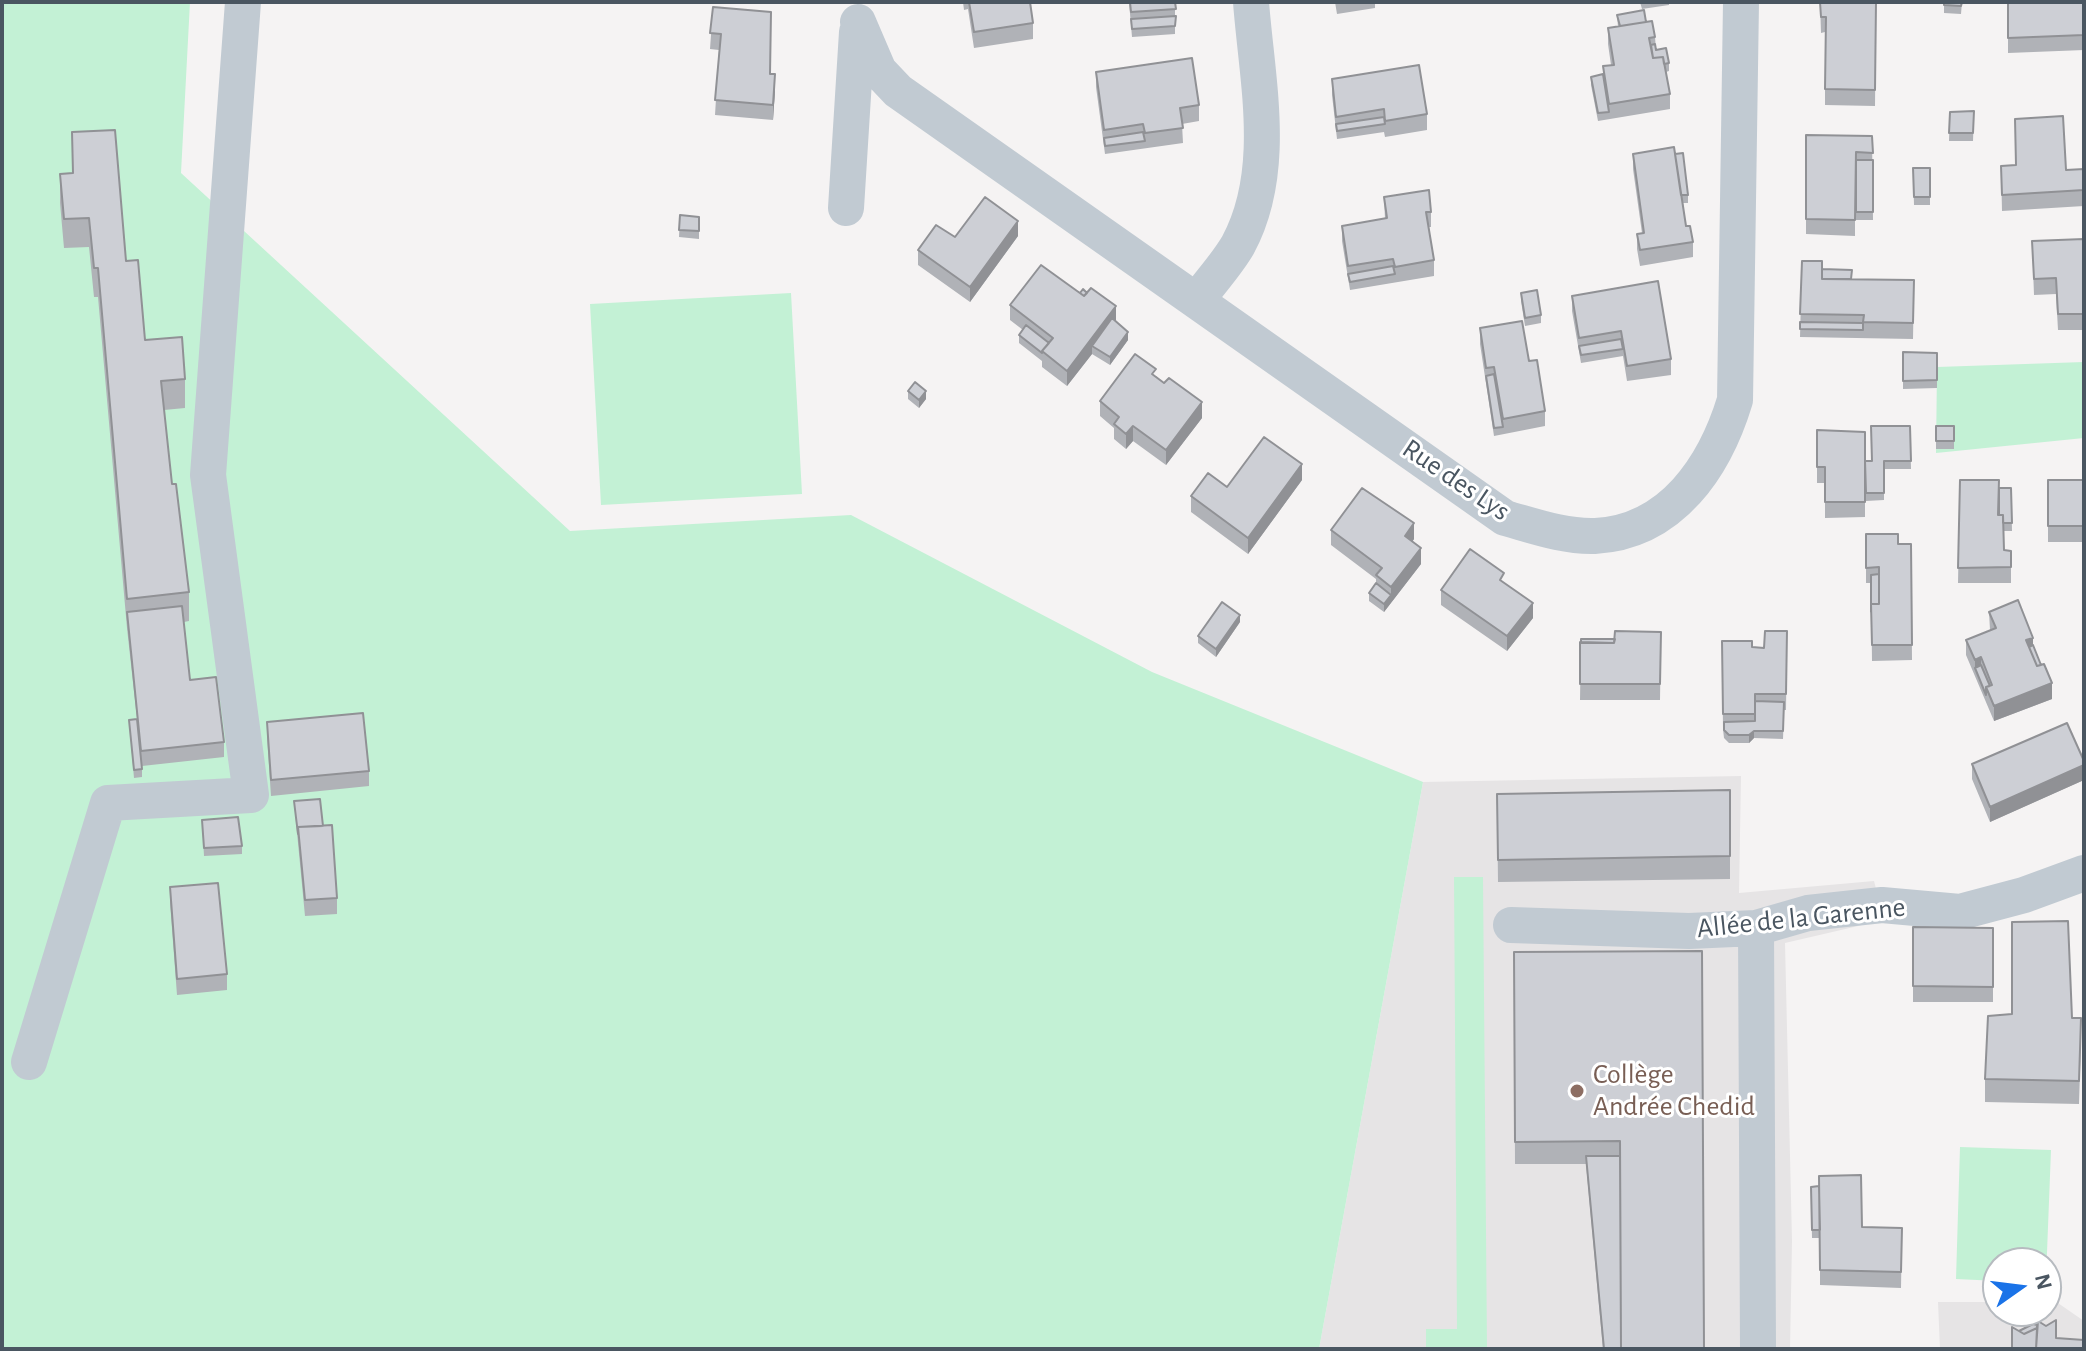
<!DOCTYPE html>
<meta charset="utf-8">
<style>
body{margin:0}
#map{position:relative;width:2086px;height:1351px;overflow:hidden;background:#f5f3f3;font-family:"Alegreya Sans",sans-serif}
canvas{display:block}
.frame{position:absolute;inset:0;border:4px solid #4a5661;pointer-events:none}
.north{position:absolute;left:1982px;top:1247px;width:80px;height:80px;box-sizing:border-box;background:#fff;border:2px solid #b7bbc0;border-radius:50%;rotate:76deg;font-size:22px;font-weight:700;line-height:32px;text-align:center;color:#4a5661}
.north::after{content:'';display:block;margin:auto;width:28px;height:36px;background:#1a73e8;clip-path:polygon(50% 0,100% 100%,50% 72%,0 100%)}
</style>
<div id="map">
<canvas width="2086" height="1351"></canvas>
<div class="frame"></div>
<div class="north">N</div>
</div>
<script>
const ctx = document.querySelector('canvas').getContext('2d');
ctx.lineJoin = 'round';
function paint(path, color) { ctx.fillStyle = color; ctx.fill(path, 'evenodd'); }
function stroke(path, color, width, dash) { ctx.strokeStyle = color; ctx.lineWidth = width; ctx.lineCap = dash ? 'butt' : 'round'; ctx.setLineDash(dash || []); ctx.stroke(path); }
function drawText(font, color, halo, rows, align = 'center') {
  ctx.font = font + ' "Alegreya Sans",sans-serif'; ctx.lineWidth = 6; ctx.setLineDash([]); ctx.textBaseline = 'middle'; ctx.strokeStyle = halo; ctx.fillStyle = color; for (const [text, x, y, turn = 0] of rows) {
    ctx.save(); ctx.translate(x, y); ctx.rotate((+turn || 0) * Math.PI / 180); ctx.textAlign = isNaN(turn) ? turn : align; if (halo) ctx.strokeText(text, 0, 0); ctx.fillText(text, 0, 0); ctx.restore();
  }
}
const education = new Path2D(`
 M1741,776l-2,117 135,-12 10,39 -99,23 7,298 -2,108h-471l104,-567z
 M2046,1301h9l29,20v28h-144l-2,-47h60v9h48z`);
const green = new Path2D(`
 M2,2h188l-9,171 389,358 281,-16 301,157 271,110 -104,567h-1317z
 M791,293l11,201 -201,11 -11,-201z
 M2084,362v76l-148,15 1,-86z
 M1454,877h29l4,472h-61v-20h31z
 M1960,1147l91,3 -5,128v-15h-48v18l-42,-2z`);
const minor = new Path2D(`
 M858,22l21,49 19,20 607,427c29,8 59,19 90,18 77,-4 120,-70 140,-136l6,-398
 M846,208l11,-176
 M1198,299c13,-18 29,-35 40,-54 40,-74 19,-164 13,-243
 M1511,925l178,6 67,-3 52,-15 74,-8 78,7 64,-17 60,-22
 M1756,928l2,421
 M29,1062l79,-259 143,-8 -43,-320 35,-473`);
const wall = new Path2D(`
 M963,2h67l3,21v16l-59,9 -6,-39 -4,1z
 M1129,2h46v32l-43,3z
 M1335,2h40v6l-38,6z
 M1640,2h29v3l-27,4z
 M1820,2h56l-1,104 -50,-1v-73l-4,1z
 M1944,2h18l-1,12 -17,-1z
 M2008,2h76v48l-76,3z
 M713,7l57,67 5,16 -2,30 -58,-5 4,-65 -9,-1z
 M1617,15l29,7 9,15 1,13 13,13v8l-3,1 4,22v15l-72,12 -7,-36v-8l12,-3v-8l8,-1 -3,-21v-16l10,-1z
 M1096,72l103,33v16l-17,3 1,19 -78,11 -9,-67z
 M1332,79l95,35v16l-42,7 -1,-5 -47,7 -5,-44z
 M1974,111l-1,30h-24l1,-29z
 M72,132l54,129 19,79 40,39v29l-21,2 8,74 17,108v29l-5,1 6,58 34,62v15l-82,9v11l-8,1 -5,-58 8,-1 -10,-91 -29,-331h-4l-5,-50 -25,1 -4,-45v-29l12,-1z
 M1806,135l66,1 1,84h-18v16l-49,-2z
 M1633,154h42l13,41v8h-5l3,23 7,16v15l-53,9 -3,-17v-15l5,-1 -9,-64z
 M2001,166l65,4 18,-1v37l-82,5z
 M1913,168h17v37h-16z
 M1384,197l47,15v15h-3l6,33v16l-84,14 -8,-49v-15l43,-7z
 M680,215l19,2v22l-20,-2z
 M1018,236l-48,66 -52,-37v-15z
 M2084,239v91h-26l-2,-36 -22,1 -2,-54z
 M1802,261l50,18 62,1 -1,59 -113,-2z
 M1521,293l20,22v8l-16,3 -4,-25z
 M1572,296l99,63v16l-44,6 -4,-25 -42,7 -9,-52z
 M1010,305l106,17 12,18 -18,25 -18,-11 -25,32 -25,-19v-6l-23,-18v-8l4,-5 -13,-10z
 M1480,328l49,33 16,50v15l-51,10 -14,-92z
 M1903,352l34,1v35l-34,1z
 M1156,376l46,42 -36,47 -33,-24 -7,8 -12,-10v-11l-14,-12v-15z
 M908,391l18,8 -7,9 -11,-9z
 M1910,426l1,43h-27v31l-18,1 -1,-40h7z
 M1936,426h18v23h-18z
 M1865,432v85l-40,1v-35h-8v-16z
 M1302,480l-54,74 -57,-42v-16l36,-9z
 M1960,480l39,8h12l1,43h-9l1,19 7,1v32h-53z
 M2048,480h36v62h-36z
 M1331,530l83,9 -2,3 9,22 -37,48 -15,-11v-8l7,-10v-4l-45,-34z
 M1866,534l32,10h13l1,116 -40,1 -1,-78h-5z
 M1441,590l92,28 -26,33 -66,-46z
 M1989,612l44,33 19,54 -58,22 -28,-66v-15l24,-10z
 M1240,622l-24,35 -18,-14v-7z
 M1787,631l-1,79h-2l-1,29 -29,-1 -5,5h-20l-5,-5 -1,-9 -1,-88 30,6 12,1z
 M1661,632l-1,68h-80l1,-61h34z
 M267,722l102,49v15l-98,10 -4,-59z
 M2084,761v19l-94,42 -18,-43v-15z
 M1497,794l233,62v23l-232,3z
 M294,801l29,25 14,72v16l-32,2z
 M202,820l40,26v8l-38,2z
 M170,887l57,87v16l-50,5 -7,-93z
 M1913,927l80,1v74h-80z
 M1702,951l2,398h-101l-17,-185h-71l-1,-212z
 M2081,1041l-2,63 -94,-2v-23z
 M1811,1194l51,33 40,1 -1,60 -81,-3v-47h-8z`);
const shadedWall = new Path2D(`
 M775,74v16l-2,30v-15z
 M1018,221v15l-48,66v-15z
 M1116,306v16l-24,24v8l-25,32v-15z
 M1128,332v8l-18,25v-8z
 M926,391v8l-7,9v-8z
 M1202,402v16l-36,47v-15z
 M1133,426v15l-7,8v-15z
 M1302,464v16l-54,74v-16z
 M1414,523v16l-9,13v-16z
 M1421,548v16l-37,48v-8l7,-9v-8z
 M1533,603v15l-26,33v-15z
 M1240,615v7l-24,35v-8z
 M2033,638v15l-4,2 -3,-15z
 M1981,657v16l-6,-5v-8z
 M2052,683v16l-58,22v-15z
 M1754,731v7l-5,5v-8z
 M2084,765v15l-94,42v-15z`);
const building = new Path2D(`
 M969,2h61l3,21 -59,9z
 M1130,2h45l1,7 -45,3z
 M1820,2h56l-1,88 -50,-1 1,-72h-5z
 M1944,2h18l-1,4 -17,-1z
 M2008,2h76v33l-76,3z
 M713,7l58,5 -1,62h5l-2,31 -58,-5 6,-66 -11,-1z
 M1644,10l2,12 -26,4 -3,-11z
 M1176,16l-1,10 -43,3 -1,-10z
 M1652,21l3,16 -6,1 4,20 10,-1 7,37 -61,10 -6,-38 11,-1 -6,-37z
 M1655,44l1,6 10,-2 3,15 -5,1 -1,-7 -10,1 -2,-13z
 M1192,58l7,47 -19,3 3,20 -38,5 -2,-9 -39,6 -8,-58z
 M1419,65l8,49 -42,7 -1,-12 -48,8 -4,-38z
 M1603,74l6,38 -11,1 -7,-36z
 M1974,111l-1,22h-24l1,-21z
 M2063,116l3,54 18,-1v21l-82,5 -1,-29 15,-1 -1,-46z
 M1384,117l1,7 -48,7 -1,-7z
 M115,130l11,131 12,-1 7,80 37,-3 3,42 -24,2 11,103h4l13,108 -62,7 -29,-331h-4l-5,-50 -25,1 -4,-45 13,-1 -1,-41z
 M1143,132l2,9 -40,5 -1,-8z
 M1806,135l66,1 1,17 -17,-1 -1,68 -49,-1z
 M1674,147l12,79h4l3,16 -53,8 -3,-16 7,-1 -11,-79z
 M1683,153l5,42h-7l-6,-41z
 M1856,160h17v52h-17z
 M1913,168h17v29h-16z
 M1429,190l2,22h-5l8,48 -39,7 -2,-8 -45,7 -6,-40 45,-8 -3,-21z
 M985,197l33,24 -48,66 -52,-37 18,-25 19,12z
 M680,215l19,2v14l-20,-1z
 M2084,239v75h-26l-2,-36 -22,1 -2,-38z
 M1802,261h20v18l92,1 -1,43 -50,-1 1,-7 -64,-1z
 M1041,265l43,31 7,-8 25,18 -49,65 -25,-20 11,-13 -43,-33z
 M1393,266l2,8 -45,8 -2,-8z
 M1822,269l30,1 -1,9h-29z
 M1658,281l13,78 -44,7 -6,-35 -42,7 -7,-42z
 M1083,289l4,4 -3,3 -4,-3z
 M1537,290l4,25 -16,3 -4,-25z
 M1112,318l16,14 -18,25 -18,-11z
 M1522,321l7,40 8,-1 8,51 -42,8 -9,-52 -8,1 -6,-40z
 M1800,322l63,1v7l-63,-1z
 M1026,325l23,18 -7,8v2l-23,-18z
 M1621,339l2,10 -42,6 -2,-9z
 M1903,352l34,1v27l-34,1z
 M1135,354l21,15 -4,5 12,9 5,-5 33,24 -36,48 -33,-24 -7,8 -12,-10 5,-7 -19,-16z
 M1494,374l9,53 -9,1 -8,-52z
 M915,382l11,9 -7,9 -11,-9z
 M1871,426h39l1,35h-27v32h-18l-1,-32h7z
 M1936,426h18v15h-18z
 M1817,430l48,2v70h-40v-35h-8z
 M1264,437l38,27 -54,74 -57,-42 17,-23 19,14z
 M1960,480h39l-1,35h5l1,35 7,1v16l-53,1z
 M2048,480h36v46h-36z
 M1362,488l52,35 -9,13 16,12 -30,39 -15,-12 6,-7 -51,-38z
 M1999,488h12l1,35h-9v-8h-4z
 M1866,534h32v10h13l1,101h-40l-1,-41h8v-37l-13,1z
 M1470,549l34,24 -4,7 33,23 -26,33 -66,-46z
 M1879,574v30h-8v8v-37z
 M1376,583l15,12 -7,9 -15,-11z
 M2018,600l15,38 -7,2 11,26 7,-2 8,19 -58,23 -8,-19 6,-2 -11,-28 -6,3 -9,-20 30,-12 -7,-16z
 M1222,602l18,13 -24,34 -18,-13z
 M182,606l8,74 26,-3 8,65 -83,9 -14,-139z
 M1615,631l46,1 -1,52h-80v-42l34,1z
 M1765,631h22l-1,63h-31v20h-32l-1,-73h30v6l12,1z
 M1581,639h34l-1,4h-33z
 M2033,645l8,20 -4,1 -8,-19z
 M1981,665l9,21 -4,1v8l-11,-27z
 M1755,701l29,1 -1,29h-29l-5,4h-20l-5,-5v-8l31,-1z
 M363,713l6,58 -98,9 -4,-58z
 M137,719l5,50 -8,1 -5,-50z
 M2067,723l17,38v4l-94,42 -18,-43z
 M1730,790v66l-232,4 -1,-66z
 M320,799l3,27 -25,1v7l-4,-33z
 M238,817l4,29 -38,2 -2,-28z
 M332,825l5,73 -32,2 -7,-73z
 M218,883l9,91 -50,5 -7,-92z
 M2068,921l4,97h9l-2,63 -94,-2 3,-63 24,-2v-92z
 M1913,927l80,1v59l-80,-1z
 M1702,951l2,398h-83l-1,-208 -105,1 -1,-190z
 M1586,1156h34l1,193h-17z
 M1861,1175l1,52 40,1 -1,44 -81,-2 -1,-94z
 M1819,1186l1,44h-8l-1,-43z
 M2056,1320v18l28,2v9h-48l2,-28 8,5z
 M2033,1324l4,1v3l-13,6 -5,-3z
 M2012,1327l12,7 13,-6 -1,21h-24z`);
const markers = [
 [1577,1091,8,"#8d6e63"]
];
const streetNames = [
 ["Rue des Lys",1456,480,34],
 ["Allée de la Garenne",1801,918,-6]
];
const educationNames = [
 ["Collège",1593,1075],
 ["Andrée Chedid",1593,1107]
];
paint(education, '#e6e4e5');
paint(green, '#c3f1d5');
stroke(minor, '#c1cad2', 36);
paint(wall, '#b0b2b7');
paint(shadedWall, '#909195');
paint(building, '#cdcfd5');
stroke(building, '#909195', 2);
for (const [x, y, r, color] of markers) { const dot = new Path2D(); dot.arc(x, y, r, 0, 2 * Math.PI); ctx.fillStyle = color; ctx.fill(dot); stroke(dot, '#fff', 3); }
drawText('28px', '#4a5661', '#fff', streetNames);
drawText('28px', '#785e54', '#fff', educationNames, 'left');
</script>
